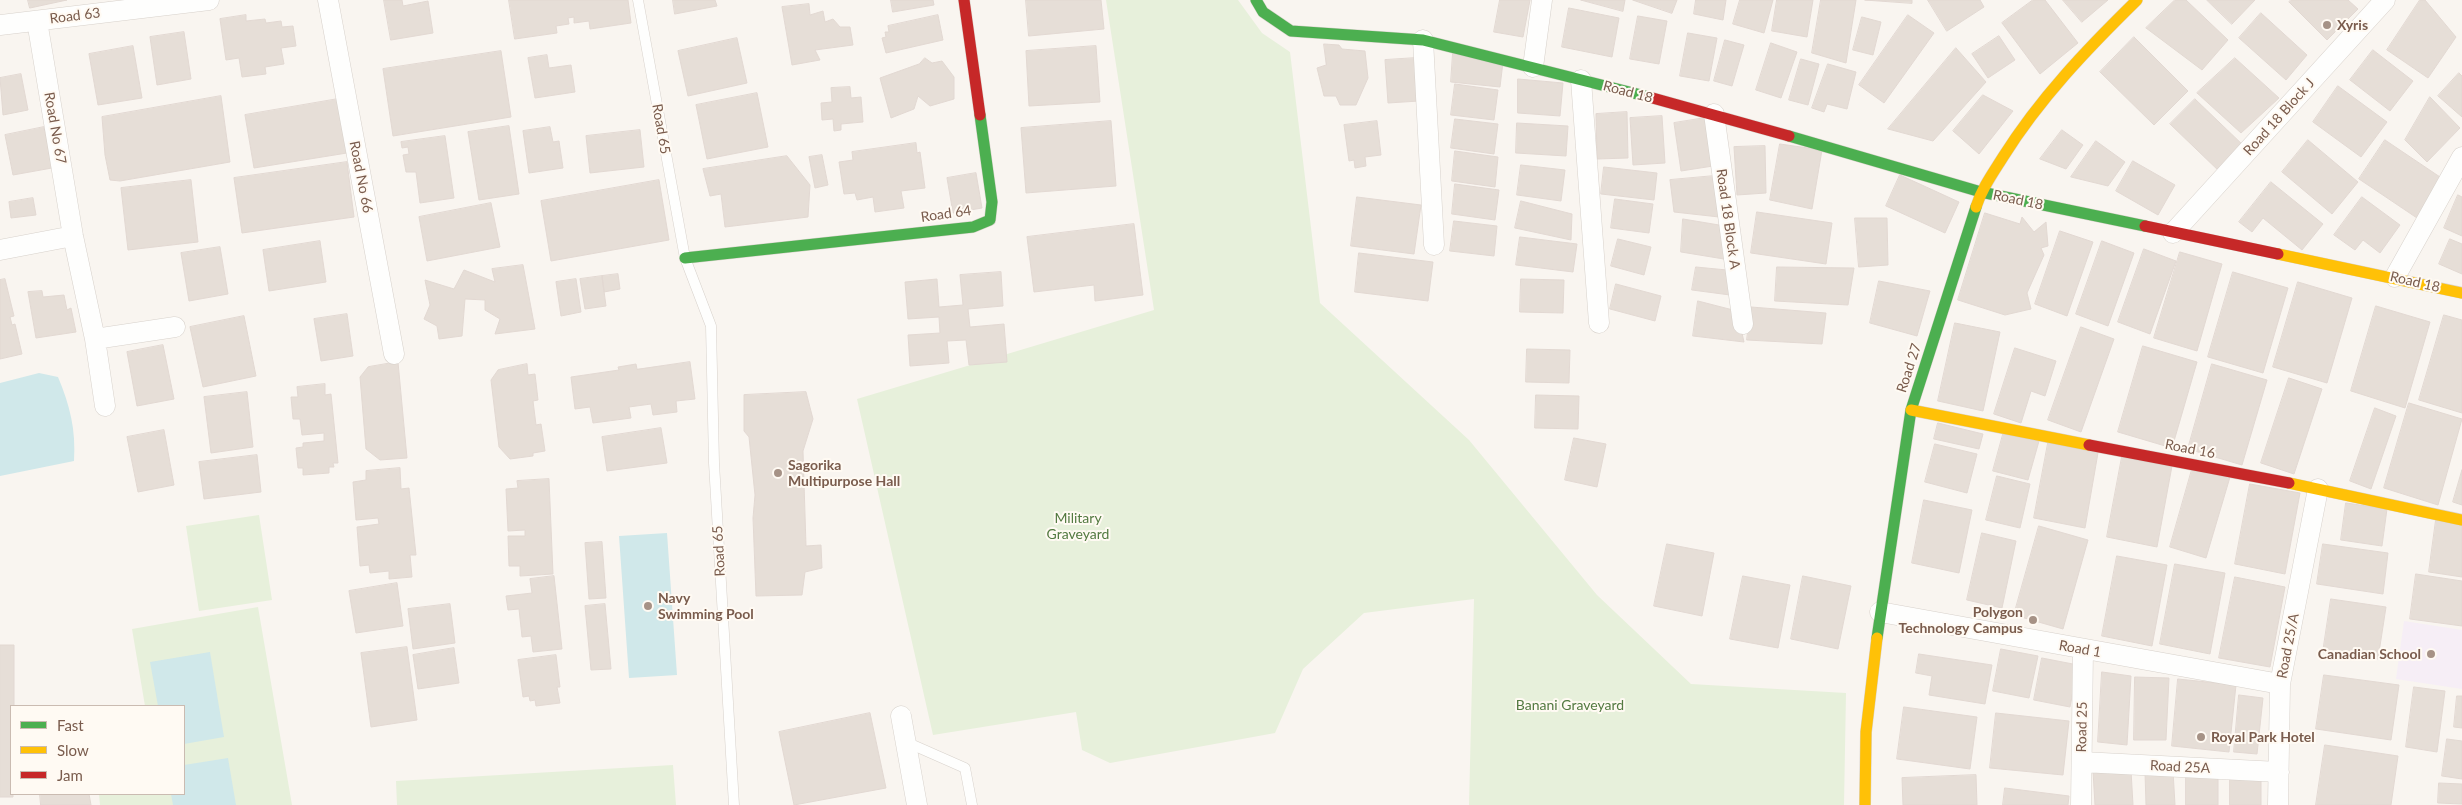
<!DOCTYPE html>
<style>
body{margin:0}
#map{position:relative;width:2462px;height:805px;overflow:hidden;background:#f9f5f0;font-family:Lato,sans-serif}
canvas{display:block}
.legend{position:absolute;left:10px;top:705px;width:175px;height:90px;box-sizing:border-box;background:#fffaf3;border:1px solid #cabbb1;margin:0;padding:6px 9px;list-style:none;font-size:15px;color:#7a5c4d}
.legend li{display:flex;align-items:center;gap:10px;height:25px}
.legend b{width:25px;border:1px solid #cabbb1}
</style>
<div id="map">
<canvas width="2462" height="805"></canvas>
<ul class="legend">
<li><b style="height:6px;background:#4caf50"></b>Fast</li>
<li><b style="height:6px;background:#ffc107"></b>Slow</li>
<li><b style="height:6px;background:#c62828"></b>Jam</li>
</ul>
</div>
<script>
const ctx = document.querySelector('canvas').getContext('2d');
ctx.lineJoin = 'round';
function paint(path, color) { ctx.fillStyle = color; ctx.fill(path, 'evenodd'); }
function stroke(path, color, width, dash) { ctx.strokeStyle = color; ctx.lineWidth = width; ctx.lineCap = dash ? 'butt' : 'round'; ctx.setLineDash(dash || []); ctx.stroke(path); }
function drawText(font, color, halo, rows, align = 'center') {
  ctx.font = font + ' Lato,sans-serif'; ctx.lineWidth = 4; ctx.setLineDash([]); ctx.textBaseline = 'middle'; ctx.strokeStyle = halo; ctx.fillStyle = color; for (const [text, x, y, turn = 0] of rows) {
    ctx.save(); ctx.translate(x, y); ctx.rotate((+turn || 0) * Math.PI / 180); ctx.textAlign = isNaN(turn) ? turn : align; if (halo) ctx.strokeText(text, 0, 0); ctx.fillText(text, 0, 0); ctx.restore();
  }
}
const education = new Path2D(`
 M2404,621l58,9v59l-66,-10z`);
const green = new Path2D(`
 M1106,0h132l24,33 28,19 30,251 149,137 128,155 94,89 155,9 -2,112h-375l5,-206 -110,14 -61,56 -28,64 -165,30 -28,-13 -6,-38 -143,23 -76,-336 297,-89z
 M259,515l13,85 -73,11 -13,-85z
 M258,607l34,198h-192l-1,-11h85v-88h-39l-13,-77z
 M673,765l3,40h-279l-1,-24z`);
const water = new Path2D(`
 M39,373l19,4c12,29 18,52 16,84l-74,15v-93z
 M667,533l10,142 -48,3 -10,-142z
 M210,652l14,85 -40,7v-38h-26l-8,-44z
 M228,758l8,47h-63l-2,-11h13v-29z`);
const building = new Path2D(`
 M28,0h39l-37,8z
 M384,0h18l1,6 25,-5 5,32 -42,7z
 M509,0h119l3,23 -41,6 -1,-8 -15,2v-6l-6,1 1,6 -13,2 1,7 -42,6z
 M673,0h42l2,6 -42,8z
 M891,0h42l1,5 -41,7z
 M1026,0h75l3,29 -75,7z
 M1500,0h30l-7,37 -29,-5z
 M1581,0h44l-2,11z
 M1633,0h44l-5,13z
 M1696,0h30l-3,20 -29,-6z
 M1740,0h33l-9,33 -31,-9z
 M1777,0h36l-6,37 -35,-6z
 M1821,0h35l-10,63 -34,-10z
 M1865,0h47v3z
 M1928,0h52l4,7 -37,24z
 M2033,0h12l33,43 -38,31 -38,-51z
 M2063,0h45l-26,22z
 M2175,0h11l42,40 -26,30 -56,-42z
 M2207,0h48l-23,24z
 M2291,0h57l10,9 -31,31 -38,-38z
 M2420,0h5l31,37 -28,41 -41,-28z
 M809,4l1,11 13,-4 2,11 8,-3 7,8h10l3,18 -38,5 5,10 -28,5 -10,-58z
 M1569,8l50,10 -7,39 -50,-10z
 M2261,13l46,42 -21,25 -47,-42z
 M246,15v6l19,-2 1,4 15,-2 1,6 11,-1 3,20 -15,2 3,16 -19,3 1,7 -24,3 -3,-19 -13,2 -6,-41z
 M938,15l5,25 -57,13 -4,-15 4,-1 -1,-5h4l-1,-6z
 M1908,15l26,18 -50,70 -25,-18z
 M1638,16l29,5 -8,43 -29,-5z
 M1862,17l19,5 -8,33 -20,-5z
 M184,32l7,47 -34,6 -7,-48z
 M1688,33l29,5 -8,43 -29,-5z
 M1999,36l16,24 -27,18 -16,-24z
 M2134,37l54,54 -34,34 -54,-53z
 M737,38l10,45 -59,13 -10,-45z
 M1725,40l19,5 -12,41 -18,-5z
 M1771,43l26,9 -16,46 -25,-8z
 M1324,44l15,1 3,4 23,2 3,27 -12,27h-16l-4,-9h-12l-7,-28 9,-3z
 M133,46l9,52 -44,7 -9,-51z
 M1096,46l4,56 -71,4 -3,-55z
 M1956,48l30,34 -53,59 -45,-12z
 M2373,50l40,31 -23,30 -40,-31z
 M501,51l10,66 -118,19 -10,-67z
 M1453,53l50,9 -3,25 -49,-5z
 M547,55l2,13 22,-3 4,27 -40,6 -7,-40z
 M925,58l7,5 10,-2 12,16v22l-24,7 -12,-10 -4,13 -23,9 -11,-40 39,-14z
 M1416,58l3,43 -31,2 -3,-43z
 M2235,58l44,40 -38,35 -44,-40z
 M1801,59l18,5 -11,41 -19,-5z
 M1828,64l28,8 -9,37 -20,-5 -3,8 -12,-4z
 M2459,73l3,3v41l-24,-21z
 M21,74l7,36 -25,5 -3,-37z
 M1518,79l45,4 -3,33 -42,-3z
 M1455,84l43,6 -4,30 -43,-5z
 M2338,86l49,36 -26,35 -48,-35z
 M850,87l1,11 10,-1 2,25 -22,2v6l-7,1 -1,-12 -11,1 -1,-17 11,-1 -1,-14z
 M757,93l11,54 -61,12 -11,-54z
 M1983,95l30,16 -34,43 -26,-23z
 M221,96l9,66 -110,19 -10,-1 -5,-25 -3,-38z
 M2430,97l30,31 -33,34 -22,-22z
 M338,99l9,54 -93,15 -9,-53z
 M2195,99l50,48 -24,26 -51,-49z
 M1627,112l1,46 -31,1 -1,-45z
 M1662,116l3,47 -32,2 -3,-47z
 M1705,118l8,48 -32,5 -7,-48z
 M1455,119l43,5 -4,30 -43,-6z
 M1111,121l5,65 -90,7 -5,-65z
 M1377,121l4,34 -16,2 1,9 -11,2 -1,-8 -5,1 -5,-36z
 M1517,123l51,3 -2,30 -50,-3z
 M509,126l10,68 -40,6 -11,-68z
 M44,127l8,41 -39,7 -8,-40z
 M550,127l3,15 6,-1 4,27 -34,5 -6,-42z
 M640,130l4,37 -54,6 -4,-37z
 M2062,130l21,15 -17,24 -26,-10z
 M445,136l9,62 -34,5 -4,-31h-10l-3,-17 6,-1 -1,-7 -6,1 -1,-6z
 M2308,140l50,42 -26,32 -50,-42z
 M2385,140l58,39 -26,39 -58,-39z
 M2096,141l29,21 -17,24 -37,-9z
 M916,143l1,10 3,-1 5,36 -24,3 3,17 -29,4 -2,-15 -16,3 -2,-7 -11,1 -5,-32 14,-2 -1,-8z
 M1780,144l42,6 -10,59 -42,-9z
 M1765,146l1,47 -29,2 -3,-48z
 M1455,151l43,6 -3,30 -43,-6z
 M822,155l6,30 -13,3 -6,-31z
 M787,156l23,29 -2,32 -83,10 -4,-33 -11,2 -7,-27z
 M2133,161l42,24 -17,30 -42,-24z
 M347,162l7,55 -112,16 -8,-55z
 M1521,165l44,5 -4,31 -44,-6z
 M1604,167l53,6 -3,27 -53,-6z
 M976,173l6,35 -29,5 -6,-35z
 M1900,175l59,27 -14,31 -59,-27z
 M1714,176l5,41 -45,-5 -4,-32z
 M191,180l7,62 -70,8 -7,-62z
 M659,180l10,60 -118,21 -10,-60z
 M2271,182l52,42 -21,26 -39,-32 -11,14 -13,-10z
 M1455,184l44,6 -4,30 -43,-6z
 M2458,195l4,2v39l-18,-8z
 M1357,197l64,8 -7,49 -63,-8z
 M2362,197l38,28 -20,28 -17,-13 -8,10 -21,-15z
 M33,198l3,17 -25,3 -2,-16z
 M1615,199l38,5 -4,29 -38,-5z
 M1521,201l51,13 -1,26 -56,-12z
 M491,203l9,44 -73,14 -8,-44z
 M1757,212l75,11 -6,41 -75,-11z
 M1985,213l35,11 2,-7 12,15 12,-10 2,24 -7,2 3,7 -17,38 4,16 -26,6 -47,-15z
 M1855,218h32l1,47 -29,2z
 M1683,219l42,7 5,34 -49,-8z
 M1454,221l43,5 -3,30 -44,-5z
 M1134,224l9,71 -48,6 -1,-16 -60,7 -7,-55z
 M2060,231l33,11 -26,74 -32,-12z
 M1520,237l57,7 -4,28 -57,-7z
 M1618,239l33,8 -7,28 -33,-9z
 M2450,239l12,5v30l-23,-10z
 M320,241l6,41 -57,9 -6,-41z
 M2102,241l32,12 -26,73 -32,-12z
 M220,247l8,47 -39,7 -8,-48z
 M2144,249l32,12 -26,73 -32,-12z
 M2180,252l42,12 -25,87 -43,-13z
 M1359,253l74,9 -5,39 -73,-9z
 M523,265l12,64 -40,5 5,-15 -15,-9v-10l-20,-1 -3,37 -23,3 -2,-13 -13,-7 6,-14 -5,-25 29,9 10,-19 31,12 -3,-13z
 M1696,267l31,3 3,25 -38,-5z
 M1777,267l77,1 -6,37 -73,-4z
 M1001,272l2,34 -35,3 2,18 34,-3 3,38 -38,3 -3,-25 -19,1 2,22 -39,3 -2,-31 32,-2 -1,-16 -31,2 -3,-37 32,-3 2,28 24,-2 -3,-30z
 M2233,272l55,16 -25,85 -55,-16z
 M618,274l2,15 -16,3 -2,-16z
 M602,276l4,30 -21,3 -5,-30z
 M5,279l9,37 -4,1 2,8 3,-1 7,30 -22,5v-79z
 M576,279l5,33 -20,4 -5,-34z
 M1521,279l43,1 -1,33 -43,-1z
 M1879,281l51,10 -13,45 -47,-13z
 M2298,282l54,16 -25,85 -54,-16z
 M1616,284l45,12 -6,25 -45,-12z
 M42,291l1,6 21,-2 3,15 4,-2 5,24 -40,6 -8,-46z
 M1698,301l39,10 7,31 -51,-6z
 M2376,306l54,16 -25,86 -54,-17z
 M1751,307l75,6 -4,31 -75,-4z
 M347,314l6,42 -32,5 -7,-42z
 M2444,315l18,5v93l-43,-13z
 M244,316l12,60 -53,11 -13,-60z
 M1955,323l45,9 -17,79 -45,-10z
 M2081,327l33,12 -33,93 -33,-12z
 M163,345l11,54 -37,7 -10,-54z
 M2143,346l54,16 -25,86 -54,-16z
 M2015,348l41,13 -11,35 -14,-5 -10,32 -27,-9z
 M1527,349l43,1 -1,33 -43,-1z
 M398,362l9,96 -27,2 -14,-11 -6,-72 8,-10z
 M690,362l5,37 -19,2 1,11 -24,3 -2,-11 -22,3 2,11 -38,5 -3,-16 -15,2 -4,-32 48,-7 -1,-3 18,-3 1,5z
 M527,364l1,11 7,-1 3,26 -5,1 3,24 5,-1 4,27 -12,2v3l-23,3 -11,-12 -8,-67 7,-10z
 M2212,364l55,16 -25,85 -54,-16z
 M2289,378l33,11 -28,85 -33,-11z
 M325,384v11l6,-1 7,69h-5l1,4h-5v6l-26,2v-7h-5l-2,-20 7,-1v-4l21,-2v-8l-22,2 -2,-16h-7l-2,-22h7l-1,-10z
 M247,392l6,55 -42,6 -7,-56z
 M806,392l7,27 -10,32 3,95 15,-1 1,23 -17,4 -3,23 -46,1 -3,-78 2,-23 -6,-58 -5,-6v-36z
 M1536,395l43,1 -1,33 -43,-1z
 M2409,403l53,16 -24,86 -54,-17z
 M2375,408l21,8 -25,73 -21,-8z
 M1938,423l45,11 -4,15 -45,-10z
 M661,428l6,35 -60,8 -5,-34z
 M164,430l10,55 -36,7 -11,-55z
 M2004,431l35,10 -11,39 -35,-9z
 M1574,438l32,6 -9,43 -32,-7z
 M2049,438l50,9 -14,81 -51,-10z
 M1935,444l42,10 -10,39 -42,-11z
 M257,455l4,37 -57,7 -5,-37z
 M2122,457l50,9 -15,81 -50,-10z
 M2193,466l37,11 -24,81 -36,-11z
 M400,468l1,21 8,-1 7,67h-6l2,22 -23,2v-8l-19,2 -1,-8 -9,1 -3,-39 22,-3 -1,-6 -22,2 -3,-38 13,-2v-9z
 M2462,470v35l-9,-3z
 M1997,476l33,8 -10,44 -34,-8z
 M549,479l4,95 -33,2v-10h-11l-1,-30h17v-6l-17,1 -2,-42 12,-1 -1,-7z
 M2250,484l50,9 -15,81 -50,-10z
 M1924,500l48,10 -13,63 -47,-10z
 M2346,503l41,6 -5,37 -41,-6z
 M2436,520l26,4v53l-33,-5z
 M2039,526l49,14 -25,89 -49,-14z
 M1982,533l34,8 -14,67 -35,-8z
 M602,542l4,56 -17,1 -4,-56z
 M1667,544l47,9 -12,63 -48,-10z
 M2323,544l65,9 -5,41 -66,-10z
 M2117,556l50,9 -15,81 -50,-10z
 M2175,564l50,9 -15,81 -50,-10z
 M2416,574l46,7v45l-52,-7z
 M554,576l8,73 -29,3 -2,-16 -9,1 -3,-28 -11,1 -2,-14 26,-3 -2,-14z
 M1743,576l47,9 -12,63 -48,-9z
 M1803,576l48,10 -13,63 -47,-10z
 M2235,577l50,10 -15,80 -51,-9z
 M397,583l6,43 -47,7 -7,-42z
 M2331,599l55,8 -8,52 -55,-7z
 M450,604l5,39 -42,6 -5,-40z
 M605,604l6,65 -20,1 -6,-64z
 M0,645h14v61h-3l2,91h-13z
 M407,647l10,73 -46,7 -10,-74z
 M454,648l5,35 -41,6 -5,-34z
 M2001,649l37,7 -9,42 -36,-7z
 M1919,654l73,11 -7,39 -56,-9 3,-19 -16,-3z
 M556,655l4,32h-3l3,16 -24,3 -1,-6 -5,1 -1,-5 -6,1 -5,-37z
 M2042,658l36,7 -8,42 -36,-7z
 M2102,672l29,4 -4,69 -29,-3z
 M2324,675l75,10 -8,55 -75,-11z
 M2135,677l34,1 -3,62h-32z
 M2178,679l58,6 -7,67 -57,-6z
 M2414,687l31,4 -8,61 -31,-5z
 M2239,695l24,3 -6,56 -23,-2z
 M2457,696h5v32l-8,-1z
 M1904,707l73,10 -7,52 -73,-10z
 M870,713l16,75 -92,17 -15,-73z
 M1996,713l73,8 -6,54 -73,-7z
 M2447,739l15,2v38l-20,-3z
 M2325,745l73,11 -7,49h-75z
 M2131,770l2,35h-38l-2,-34z
 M2173,771l2,34h-29l-1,-33z
 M2186,774l32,1v30h-32z
 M1976,775l1,30h-74l-1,-27z
 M2230,777l31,1v27h-31z
 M2439,783l23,1v20l-24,-1z
 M2005,788l64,8 -1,9h-65z
 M40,794h49l2,11h-50z`);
const lane = new Path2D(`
 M638,0l47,258 26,68 3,137 20,342
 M906,742l59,26 7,37`);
const street = new Path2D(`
 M328,0l66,354
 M37,21l36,215 22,103 10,67
 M0,25l209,-25
 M1423,40l11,205
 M1533,67l9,-67
 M1581,80l18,243
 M1714,114l29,210
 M2173,233l212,-233
 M0,250l73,-14
 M2395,277l67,-120
 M95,339l80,-12
 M1880,612l400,72
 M901,716l16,89
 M2082,762l197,10
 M2081,805l2,-155
 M2278,805l2,-121 38,-195`);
const fast = new Path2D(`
 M1256,0l7,12 28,19 132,9 226,57
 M1789,136l192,56 164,34
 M685,258l288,-31 17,-7 2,-18 -12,-87
 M1877,638l34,-228 65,-203`);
const slow = new Path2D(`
 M1976,207c6,-19 17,-34 27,-50 37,-59 85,-109 134,-157
 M2278,254l184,39
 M1911,410l178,35
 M2289,483l173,37
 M1865,805l1,-73 11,-94`);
const jam = new Path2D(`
 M964,0l16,115
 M1649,97l140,39
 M2145,226l133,28
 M2089,445l200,38`);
const markers = [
 [2327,25,5,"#a69286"],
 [778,473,5,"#a69286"],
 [648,606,5,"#a69286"],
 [2033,620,5,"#a69286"],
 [2431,654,5,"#a69286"],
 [2201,737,5,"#a69286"]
];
const streetNames = [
 ["Road 63",75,16,-7],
 ["Road 18",1628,92,15],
 ["Road 18 Block J",2279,117,-48],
 ["Road No 67",55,128,80],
 ["Road 65",661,129,80],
 ["Road No 66",361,177,79],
 ["Road 18",2018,200,12],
 ["Road 64",946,214,-8],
 ["Road 18 Block A",1728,219,82],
 ["Road 18",2415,282,13],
 ["Road 27",1909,368,-72],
 ["Road 16",2190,449,11],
 ["Road 65",719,551,-93],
 ["Road 25/A",2288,646,-79],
 ["Road 1",2080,649,10],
 ["Road 25",2082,727,-89],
 ["Road 25A",2180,767,3]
];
const poiNames = [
 ["Xyris",2337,25],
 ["Sagorika",788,465],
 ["Multipurpose Hall",788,481],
 ["Navy",658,598],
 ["Swimming Pool",658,614],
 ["Polygon",2023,612,"right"],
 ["Technology Campus",2023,628,"right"],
 ["Canadian School",2421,654,"right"],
 ["Royal Park Hotel",2211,737]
];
const parkNames = [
 ["Military",1078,518],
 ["Graveyard",1078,534],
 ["Banani Graveyard",1570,705]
];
paint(education, '#f6eef6');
paint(green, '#e7f0db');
paint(water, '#d0e8ea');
paint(building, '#e6ded7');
stroke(building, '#e2d8d2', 1);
stroke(lane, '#d7d1cb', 11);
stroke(street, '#d7d1cb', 21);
stroke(fast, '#d9d2cb', 12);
stroke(slow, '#d9d2cb', 12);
stroke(jam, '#d9d2cb', 12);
stroke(lane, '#fefefd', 10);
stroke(street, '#fefefd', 20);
stroke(fast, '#4caf50', 11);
stroke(slow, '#ffc107', 11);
stroke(jam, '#c62828', 11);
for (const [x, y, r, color] of markers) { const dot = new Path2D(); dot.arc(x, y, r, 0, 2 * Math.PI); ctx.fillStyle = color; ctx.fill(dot); stroke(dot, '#fffaf3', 2); }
drawText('14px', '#7a5c4d', '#fffaf3', streetNames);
drawText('bold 14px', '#7a5c4d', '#fffaf3', poiNames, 'left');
drawText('14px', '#537a41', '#fffaf3', parkNames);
</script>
